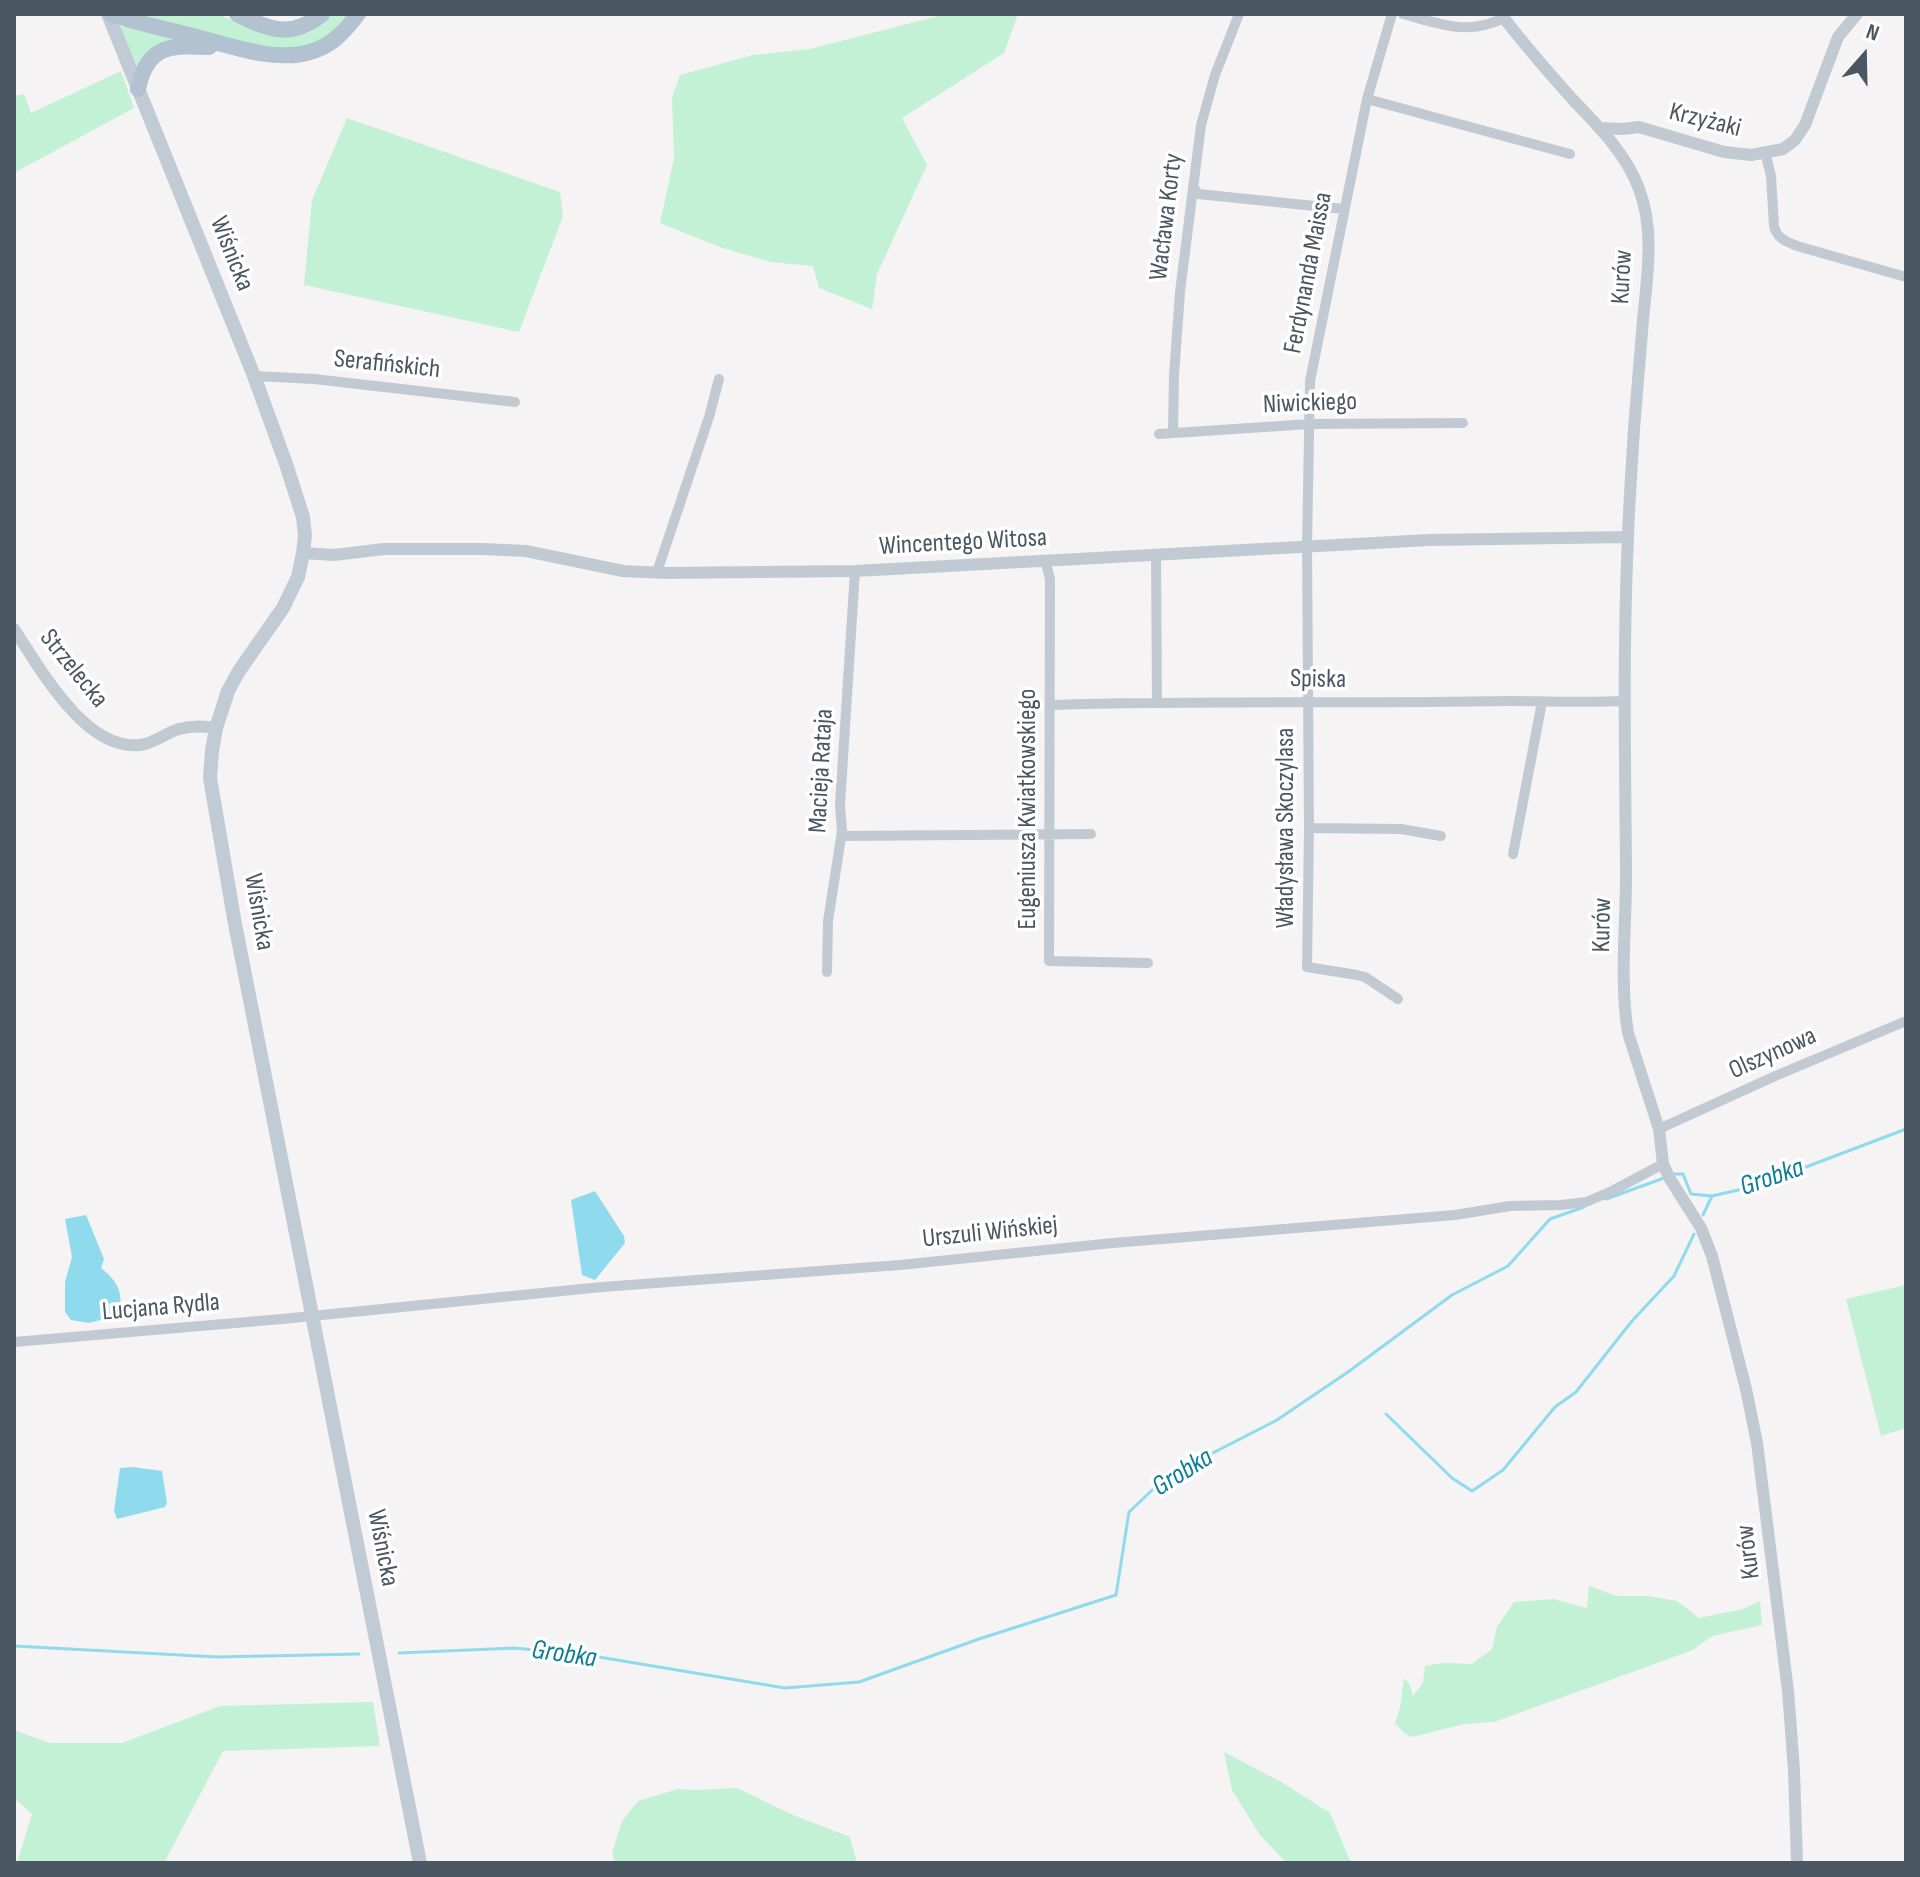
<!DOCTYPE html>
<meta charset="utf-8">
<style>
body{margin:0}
#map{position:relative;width:1920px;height:1877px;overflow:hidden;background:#f5f3f3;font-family:"Sofia Sans Condensed",sans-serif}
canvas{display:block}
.frame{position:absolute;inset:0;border:16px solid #4a5661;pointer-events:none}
.north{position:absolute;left:1824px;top:16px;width:80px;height:80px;-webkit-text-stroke:6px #fff;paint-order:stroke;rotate:20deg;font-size:22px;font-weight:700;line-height:32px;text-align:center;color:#4a5661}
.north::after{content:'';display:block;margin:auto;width:28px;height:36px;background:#4a5661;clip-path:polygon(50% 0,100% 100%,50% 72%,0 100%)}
</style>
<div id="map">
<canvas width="1920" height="1877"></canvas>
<div class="frame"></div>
<div class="north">N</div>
</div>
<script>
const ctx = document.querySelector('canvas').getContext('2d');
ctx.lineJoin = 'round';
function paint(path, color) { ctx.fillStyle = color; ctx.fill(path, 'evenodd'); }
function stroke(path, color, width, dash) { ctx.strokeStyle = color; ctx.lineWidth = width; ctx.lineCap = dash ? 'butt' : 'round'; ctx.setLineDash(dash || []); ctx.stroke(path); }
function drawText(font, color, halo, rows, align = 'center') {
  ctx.font = font + ' "Sofia Sans Condensed",sans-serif'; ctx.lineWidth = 7; ctx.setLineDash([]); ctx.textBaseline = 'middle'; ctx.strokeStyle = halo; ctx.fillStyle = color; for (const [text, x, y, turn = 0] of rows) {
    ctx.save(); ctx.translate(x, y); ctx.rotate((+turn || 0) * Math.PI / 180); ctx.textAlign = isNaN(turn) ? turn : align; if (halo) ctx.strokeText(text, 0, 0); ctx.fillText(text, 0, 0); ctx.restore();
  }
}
const green = new Path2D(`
 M125,14h93l38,17 25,6h13l17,-5 22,-18h19l-14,16 -27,16 -36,4z
 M946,14h72l-14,39 -102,65 25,47 -50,109 -5,35 -53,-21 -6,-22 -43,-4 -50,-15 -60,-24 14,-65 -2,-61 8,-22 73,-20 57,-6z
 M127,25l56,16 -45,30 -17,-43z
 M121,71l13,37 -120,65v-77l10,-2 7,19z
 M347,118l213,74 3,24 -44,116 -215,-47 8,-85z
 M1906,1285v143l-25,8 -35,-137z
 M1589,1586l28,10h31l29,5 22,17 44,-9 17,-8 2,24 -50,11 -19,14 -199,72 -30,2 -52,13 -8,-4 -9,-10 5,-15 4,-29 5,4 4,13 10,-13 2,-17 18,-3 29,1 20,-15 5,-22 17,-25 40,-3 33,9z
 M373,1702l7,44 -157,5 -59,112h-147l15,-49 -18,-16v-68l36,13h72l98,-37z
 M1224,1752l59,31 47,30 21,50h-64l-27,-28 -28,-45z
 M737,1788l56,27 57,22 7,26h-242l-3,-10 10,-32 16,-20 40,-12 19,1z`);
const water = new Path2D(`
 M595,1191l29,45 1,7 -30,37 -13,-5 -11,-75z
 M86,1215l18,44 -3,9c17,13 23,26 18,47l-30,8 -18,-3 -6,-8v-30l7,-25 -7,-38z
 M132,1467l30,4 5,32 -2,4 -48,12 -3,-8 6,-43z`);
const stream = new Path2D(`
 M1674,1174h9l8,20 21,2 44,-10 150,-57
 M1606,1199l61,-22
 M1703,1215l9,-19
 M1386,1414l66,64 20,13 31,-21 52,-63 21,-15 56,-71 42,-45 20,-42
 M14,1646l203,11 142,-3
 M399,1653l116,-5 84,9 186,31 74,-6 120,-43 137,-44 13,-83 37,-35 111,-57 71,-48 104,-77 56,-29 42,-47 34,-12`);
const minor = new Path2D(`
 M1392,14l-25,85 -57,282 -3,165 2,282 -2,139 50,8 8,2 33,22
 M1403,14c37,10 64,22 101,4
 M1367,99l203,55
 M1765,152l6,24 3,50c3,13 12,15 23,20l109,31
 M1194,188l4,6 146,15
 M254,376l60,3 201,23
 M1173,432l1,-57 6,-83 21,-167 14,-50 24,-61
 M1159,434l151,-10 153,-1
 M1156,554l1,147
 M1045,560l5,19 -1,382 99,2
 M657,572l52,-155 10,-38
 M1051,705c152,-5 305,-1 458,-4 39,0 77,2 116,0
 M1309,828l92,1 40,7
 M842,836l249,-2
 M1513,854l29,-152
 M827,972l1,-51 14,-90 -2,-26 15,-234
 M1659,1129l114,-52 133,-56
 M14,1342l268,-23 320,-32 298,-22 213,-22 342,-28 55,-9 51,-1 25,-3 26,-11 51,-27`);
const tertiary = new Path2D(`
 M1501,14c23,31 48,59 74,88 24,25 52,53 64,87 16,41 8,88 4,131 -3,37 -6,73 -9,109 -2,36 -5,72 -6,108 -5,109 -3,218 -2,327 1,56 -7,113 2,169l31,96 4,35 7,15 31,49 11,28 34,133 11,54 31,248 6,79 3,93
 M1599,128l24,1 16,-2 85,25 27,3 32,-6 12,-9 10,-15 33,-88 19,-23
 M303,553l31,2 50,-6h99l43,2 97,20 42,2 190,-2 574,-31 199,-3
 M14,629c26,39 71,122 126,116 15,-2 25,-12 39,-16 12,-3 25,-3 37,-1`);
const secondary = new Path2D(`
 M108,14l146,362 32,88 17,53 2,19 -2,17 -5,24 -15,31 -44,63 -11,20 -12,37 -4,23 -2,27 25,146 185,939`);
const primary = new Path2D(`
 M111,14c25,9 52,14 78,21 36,9 85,28 121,17 22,-6 35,-21 48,-38
 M237,14c32,16 55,25 85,0
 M138,89c9,-44 32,-44 71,-42`);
const streetNames = [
 ["Krzyżaki",1705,121,14],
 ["Wacława Korty",1167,217,-83],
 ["Wiśnicka",231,254,68],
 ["Ferdynanda Maissa",1309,273,-79],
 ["Kurów",1623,277,-87],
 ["Serafińskich",387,365,6],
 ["Niwickiego",1310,404,-2],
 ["Wincentego Witosa",963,543,-3],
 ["Strzelecka",73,669,51],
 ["Spiska",1318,680,1],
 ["Macieja Rataja",822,771,-87],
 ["Eugeniusza Kwiatkowskiego",1028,809,-90],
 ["Władysława Skoczylasa",1286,828,-90],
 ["Wiśnicka",258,912,80],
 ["Kurów",1603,925,-89],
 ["Olszynowa",1773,1054,-24],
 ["Urszuli Wińskiej",990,1233,-6],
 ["Lucjana Rydla",161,1308,-5],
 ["Wiśnicka",382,1548,79],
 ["Kurów",1749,1552,-97]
];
const waterNames = [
 ["Grobka",1772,1178,-19],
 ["Grobka",1183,1473,-32],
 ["Grobka",564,1655,8]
];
paint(green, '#c3f1d5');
paint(water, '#90daee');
stroke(stream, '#90daee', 3);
stroke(minor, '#c1cad2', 10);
stroke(tertiary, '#c1cad2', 12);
stroke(secondary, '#c1cbd6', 14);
stroke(primary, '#b3c2d1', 16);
drawText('26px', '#4a5661', '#fff', streetNames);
drawText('italic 28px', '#0c7c9b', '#fff', waterNames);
</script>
